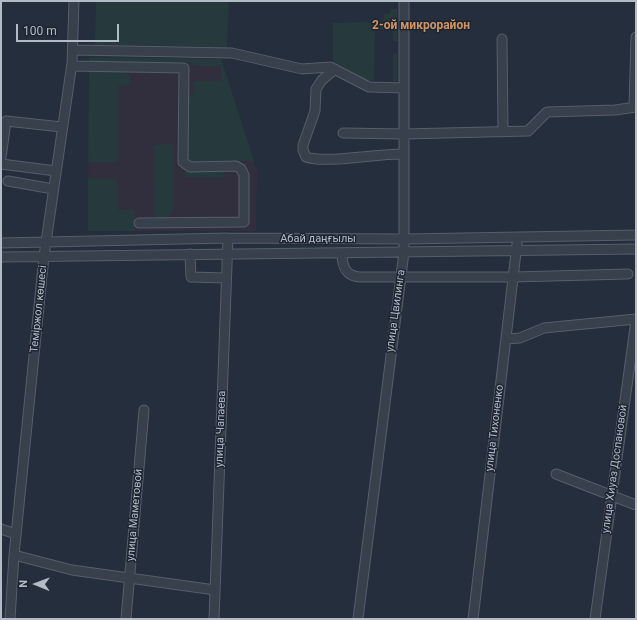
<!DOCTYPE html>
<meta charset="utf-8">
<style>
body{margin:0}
#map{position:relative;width:637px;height:620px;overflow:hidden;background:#242e3c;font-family:Roboto,sans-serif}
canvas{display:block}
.frame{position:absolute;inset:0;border:2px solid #b3bbc7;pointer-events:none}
.north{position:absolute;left:16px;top:564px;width:40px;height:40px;-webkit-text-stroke:3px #1d2531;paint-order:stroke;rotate:271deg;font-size:11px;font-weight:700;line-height:16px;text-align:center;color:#b3bbc7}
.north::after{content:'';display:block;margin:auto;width:14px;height:18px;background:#b3bbc7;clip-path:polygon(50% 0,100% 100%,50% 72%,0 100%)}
.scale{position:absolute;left:16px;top:24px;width:103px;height:18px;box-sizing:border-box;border:2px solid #b3bbc7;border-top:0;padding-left:5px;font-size:12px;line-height:14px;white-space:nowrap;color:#b3bbc7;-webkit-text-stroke:3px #1d2531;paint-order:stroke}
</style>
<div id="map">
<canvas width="637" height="620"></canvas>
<div class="frame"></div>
<div class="north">N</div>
<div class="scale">100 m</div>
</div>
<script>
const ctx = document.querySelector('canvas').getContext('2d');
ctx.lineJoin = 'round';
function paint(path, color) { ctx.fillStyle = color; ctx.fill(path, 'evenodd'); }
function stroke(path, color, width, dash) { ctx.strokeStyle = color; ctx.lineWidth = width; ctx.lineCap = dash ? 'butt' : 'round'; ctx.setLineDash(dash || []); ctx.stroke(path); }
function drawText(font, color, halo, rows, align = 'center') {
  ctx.font = font + ' Roboto,sans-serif'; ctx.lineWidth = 3; ctx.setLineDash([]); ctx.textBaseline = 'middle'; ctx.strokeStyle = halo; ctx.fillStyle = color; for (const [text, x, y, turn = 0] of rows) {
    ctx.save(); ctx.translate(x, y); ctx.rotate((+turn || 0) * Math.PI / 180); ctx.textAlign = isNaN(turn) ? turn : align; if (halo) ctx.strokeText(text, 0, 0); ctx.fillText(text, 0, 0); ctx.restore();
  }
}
const medical = new Path2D(`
 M89,57l132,2 36,112 -1,60h-168z`);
const green = new Path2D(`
 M96,1h133l-2,46 -132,-2z
 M391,9h6v32h-4v-12h-18l-1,52 -14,-2 -27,-17v-39l50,-1 1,-8h6z
 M393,53l4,1v27l-4,1z
 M89,57l132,2 33,102h-30v16h-39v-82h9v-14h27v-15h-27l-3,-4h-102z
 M89,70h31l10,6v9l-12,1v76h-30z
 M173,144v67l-6,7h-12l-1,-73z
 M88,178l29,1 1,31h17v21h-47z`);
const minor = new Path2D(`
 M502,39l1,93
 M73,50l159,3 70,16 28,-2 39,20 35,1
 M72,66l112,2 -1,94 7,5 46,-1 5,3 3,6v47l-105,1
 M335,69l-13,11 -6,9 -1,22 -12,34v5l3,7c21,7 73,-4 98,-3
 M634,107l2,-70
 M343,133l61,1 124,-3 19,-19 68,-2 21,-3
 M1,158l5,-37 56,6
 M1,164l55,7
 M8,181l45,8
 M1,243l227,-5 177,1 231,-4
 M342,253c0,13 3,23 18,24h153l115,-3
 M190,254l1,23 35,1
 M1,257l635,-8
 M506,339l14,-1 24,-10 92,-9
 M556,474l80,31
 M1,529l15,5
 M14,555l58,15 143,20
 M10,619l4,-64 30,-299 28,-193 2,-62
 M126,619l18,-209
 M214,619l14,-381
 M358,619l46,-367v-251
 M473,619l44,-375
 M595,619l41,-299`);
const streetNames = [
 ["Абай даңғылы",318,239],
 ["Теміржол көшесі",39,309,-84],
 ["улица Цвилинга",396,311,-82],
 ["улица Тихоненко",495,428,-83],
 ["улица Чапаева",221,429,-88],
 ["улица Хиуаз Доспановой",615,469,-82],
 ["улица Маметовой",135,515,-85]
];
const neighbourhoodNames = [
 ["2-ой микрорайон",421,26]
];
paint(medical, '#312f3d');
paint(green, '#263a3d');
stroke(minor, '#565e6a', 11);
stroke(minor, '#38404c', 9);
drawText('11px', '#b3bbc7', '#1d2531', streetNames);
drawText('bold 12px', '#d19464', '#1d2531', neighbourhoodNames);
</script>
